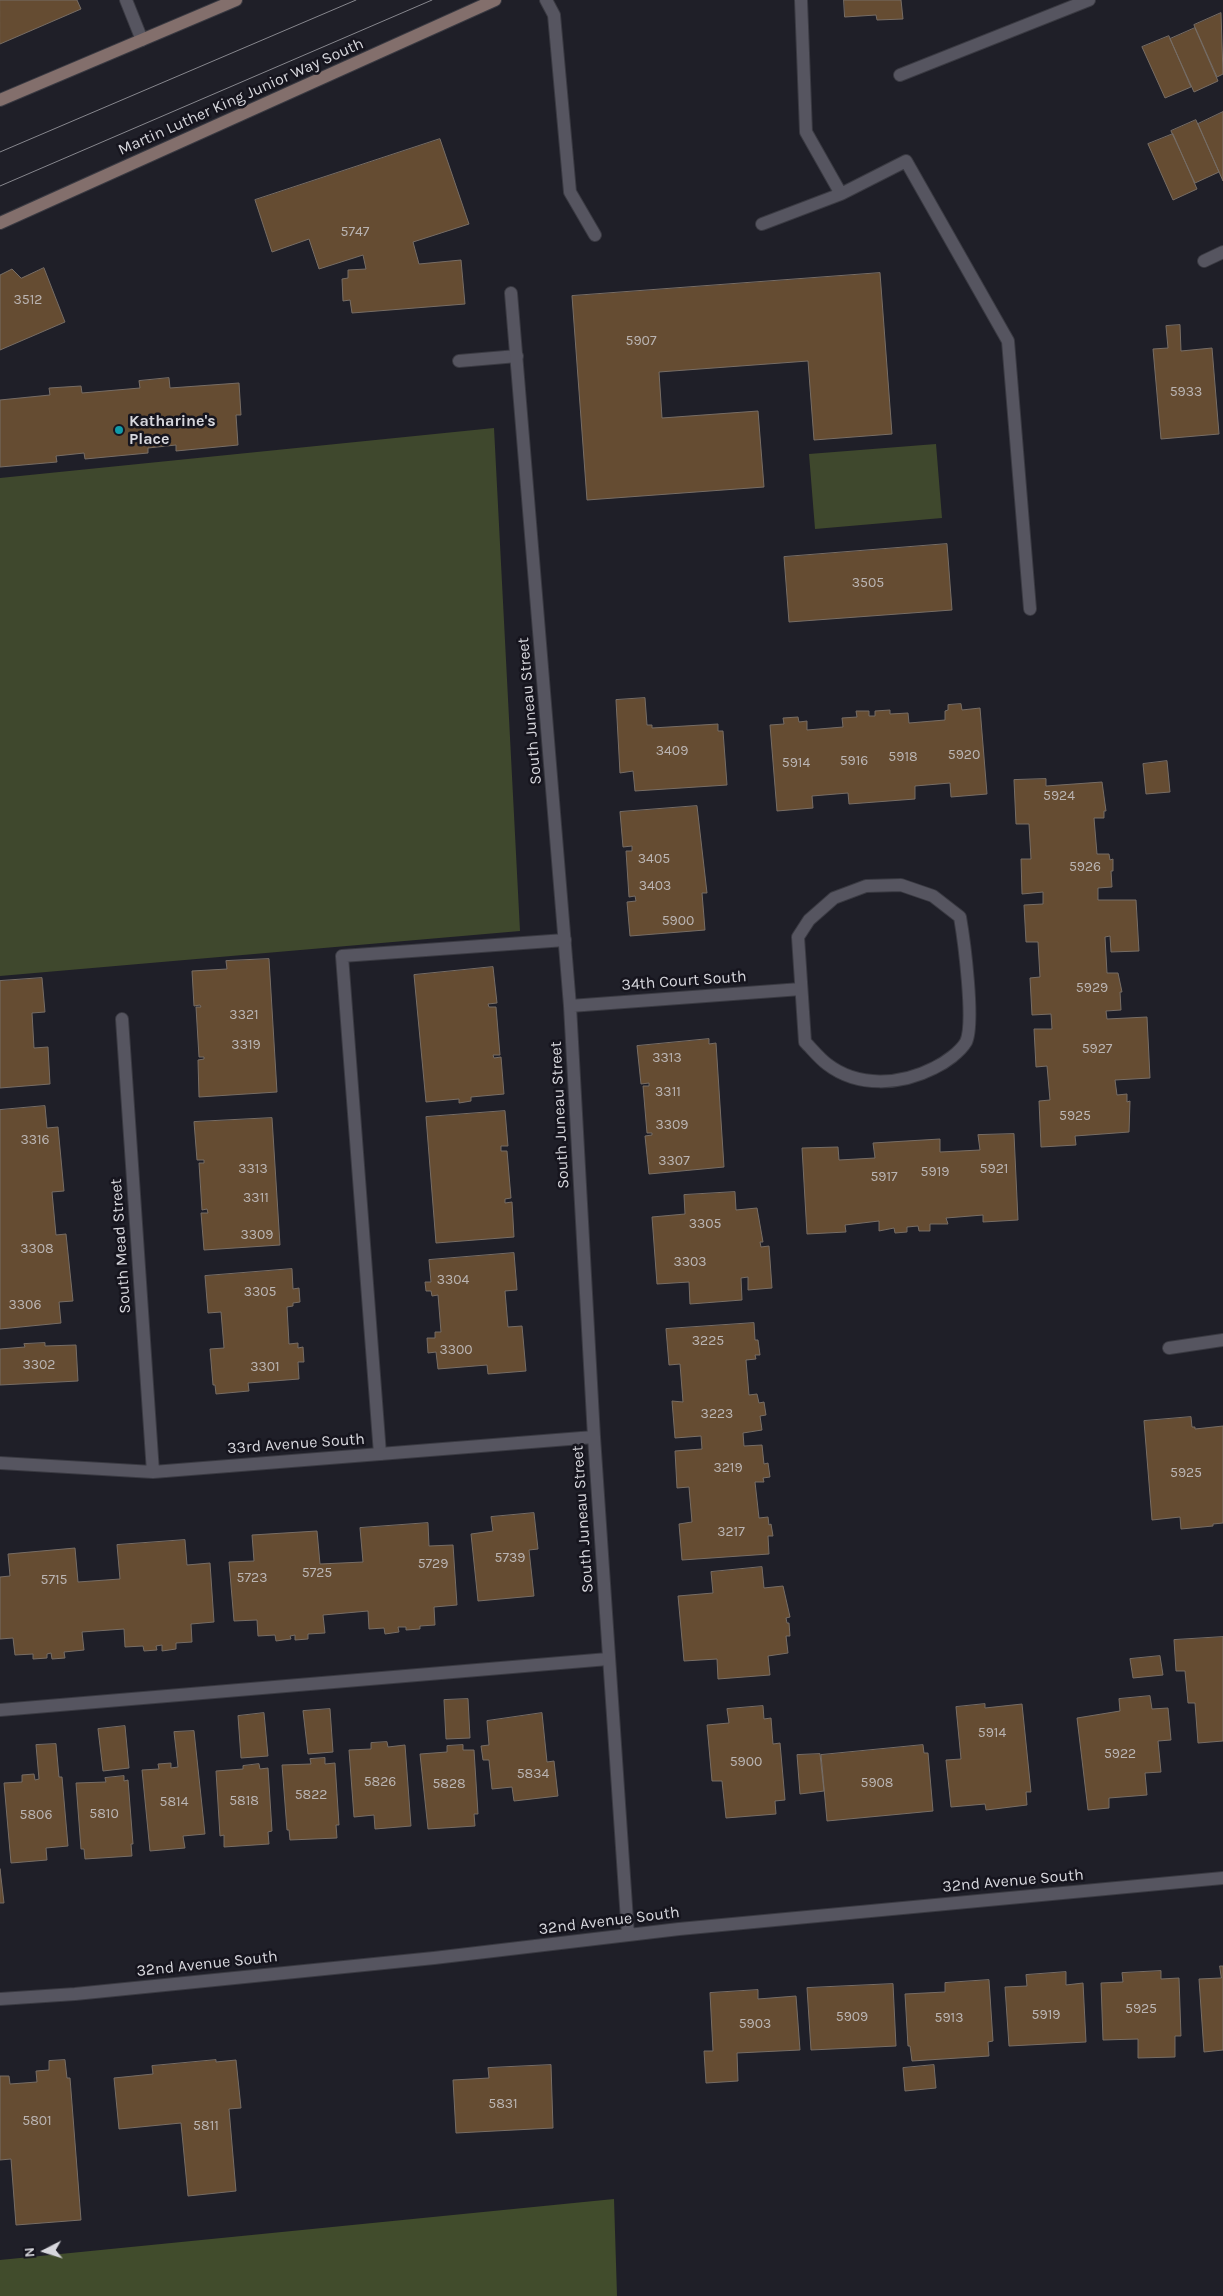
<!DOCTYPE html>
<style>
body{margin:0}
#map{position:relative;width:1223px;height:2296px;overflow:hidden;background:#1f1f28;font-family:Karla,sans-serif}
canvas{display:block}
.north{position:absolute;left:20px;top:2226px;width:50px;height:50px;-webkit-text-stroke:4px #16151e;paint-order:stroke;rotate:265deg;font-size:14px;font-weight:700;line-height:20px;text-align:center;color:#d7d7dd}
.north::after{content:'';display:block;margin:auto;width:18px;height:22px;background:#d7d7dd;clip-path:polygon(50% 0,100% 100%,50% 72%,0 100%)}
</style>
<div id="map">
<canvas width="1223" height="2296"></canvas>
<div class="north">N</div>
</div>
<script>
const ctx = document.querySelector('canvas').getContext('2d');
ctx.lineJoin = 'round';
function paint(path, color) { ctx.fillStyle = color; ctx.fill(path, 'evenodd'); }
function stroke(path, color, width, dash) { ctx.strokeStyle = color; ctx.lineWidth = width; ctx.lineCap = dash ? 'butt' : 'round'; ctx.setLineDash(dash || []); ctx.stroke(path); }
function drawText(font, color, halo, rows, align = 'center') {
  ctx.font = font + ' Karla,sans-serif'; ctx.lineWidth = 5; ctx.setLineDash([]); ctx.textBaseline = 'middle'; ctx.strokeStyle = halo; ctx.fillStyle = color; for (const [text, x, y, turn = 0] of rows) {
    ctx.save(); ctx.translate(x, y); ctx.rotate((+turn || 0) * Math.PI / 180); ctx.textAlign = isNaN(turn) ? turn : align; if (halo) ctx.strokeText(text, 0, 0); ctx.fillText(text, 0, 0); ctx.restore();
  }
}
const green = new Path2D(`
 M494,428l26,503 -520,45v-498z
 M936,444l6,74 -127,11 -6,-75z`);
const forest = new Path2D(`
 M614,2199l3,97h-617v-36z`);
const building = new Path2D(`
 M0,0h77l4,9 -81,35z
 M844,0h57l2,19 -26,1 -1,-5 -31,2z
 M1221,13l2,61 -6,3 -23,-52z
 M1195,28l23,53 -24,11 -24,-53z
 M1169,36l22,51 -26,11 -23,-51z
 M1223,112v69l-25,-57z
 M1196,120l23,52 -24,11 -24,-52z
 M1173,134l24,55 -24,11 -25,-56z
 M440,139l29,85 -56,18 6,22 42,-4 4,44 -113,9 -2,-13 -7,1 -1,-22 6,-1v-8l18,-1 -3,-14 -44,14 -10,-30 -37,13 -17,-52z
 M44,268l21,54 -65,28v-75l12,-6 9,9z
 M880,273l12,161 -78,6 -6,-79 -149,11 3,46 96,-7 6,76 -177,13 -15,-204z
 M1180,325l1,26 31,-3 7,86 -58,5 -8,-90 15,-1 -2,-22z
 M169,378l1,10 69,-5 2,32h-5l2,30 -62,6v-6l-28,3v5l-63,6 -1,-6 -28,3 1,6 -57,5v-67l50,-5 -1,-7 32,-2 1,7 58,-5 -1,-7z
 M947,544l5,66 -163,12 -5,-65z
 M645,698l2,27h5v3l66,-4v7h5l4,54 -92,6 -2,-20 -13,2 -4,-73z
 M961,704l1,6 18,-2 7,86 -36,3 -1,-14 -35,3v13l-66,5 -1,-11 -36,3 1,12 -36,3 -7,-86 14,-1 -1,-6 15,-1 1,5 8,-1v9l36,-3 -1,-9 15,-1 -1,-6h13v5h6v-5l15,-1v4l18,-1 1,10 36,-3v-9l3,-1v-5z
 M1167,761l3,31 -24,2 -3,-30z
 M1046,779v7l56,-4 4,29h-2v7h-10l3,36h12l1,6 3,-1v12h-2l1,16 -14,1v12h38l3,51 -28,1 -1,-16 -5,1 2,36h11l4,19h-2l1,18 -15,1 1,8 40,-2 3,61 -35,2 2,15 10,-1v8l3,-1 -1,31 -54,4 1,9 -35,2 -2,-46 11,-1 -3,-34 -11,1 -2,-38h18l-1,-15 -19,1 -2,-37 10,-1 -2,-35h-12l-2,-37 19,-1v-12l-21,2 -1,-35h10l-2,-35h-13l-2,-44z
 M697,806l10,87h-5l3,37 -75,6 -3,-34 9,-1 -1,-5 -6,1 -3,-46h6v-5l-9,1 -3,-35z
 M269,959l8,133 -78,5 -1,-37 6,-1v-2h-5l-3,-50h5l-1,-2 -6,1 -2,-35 35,-2 -1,-8z
 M493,967l4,36 -9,1 1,3h7l4,48h-7l1,3 7,-1 3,37 -33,3v4l-12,2v-4l-33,3 -12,-127z
 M42,978l3,34 -13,1 2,35 14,-1 2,37 -50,4v-107z
 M709,1039v5l7,-1 8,124 -75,7 -4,-38 7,-1v-2h-5l-4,-47h6v-3l-8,1 -4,-38z
 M45,1106l2,22 11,-1 6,64 -12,1 4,43 10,-1 7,67 -14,1 2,21 -61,6v-219z
 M505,1111l3,35h-7v5h6l4,47 -6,1v4l7,-1 2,35 -78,6 -10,-126z
 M272,1118l8,127 -76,5 -3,-37h7l-1,-4 -5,1 -3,-47h5v-3h-7l-3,-38z
 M1014,1134l4,86 -35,2v-7l-37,3 2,6h-18v7h-11l-1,-5 -11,1v5l-12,1 -1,-5 -15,3v-10l-34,4 1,7 -39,2 -5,-86 36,-1 1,13 36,-2 -2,-15 67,-4v13l40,-2 -2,-15z
 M735,1192l1,18 21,-2 6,34h-3l1,5 8,-1 3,42 -24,2v-13l-7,1 1,22 -52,4 -1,-22 -32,2 -5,-67 33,-3 -1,-19z
 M514,1253l3,37 -12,1 3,36 14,-1 4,45 -38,3 -1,-9 -49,4 -2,-17 -8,1 -1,-15h8v-6h6l-3,-37 -6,1 -1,-5h-5l-1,-9h6l-2,-22z
 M292,1269l1,20 6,-1 1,14 -7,1v3l-6,1 2,37 9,-1v5l5,-1 1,15h-6l1,17 -51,4 1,8 -33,3 -1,-9h-2l-3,-36 14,-1 -3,-36 -13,1 -3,-37z
 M754,1323l1,17h3l2,15h-5l1,4 -10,1 3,35 8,-1 2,9 5,-1 2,13 -6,1 2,14 -19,3 1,13 18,-1 2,19 4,-1 2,14 -7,1 1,4h-9l4,36 9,-1 1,8 2,-1 2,12h-5l1,18 -87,6 -3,-36 13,-2 -3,-35 -12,1 -2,-37 27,-2 -1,-13 -26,2 -3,-37 11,1 -3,-38 -11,1 -3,-36z
 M45,1343v3l31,-1 2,36 -78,4v-36l25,-2 -1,-3z
 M1191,1417l1,10h3v2l28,-3v97l-10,1v2l-32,3 -1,-12 -28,3 -8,-99z
 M534,1513l4,36 -9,1 5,46 -56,5 -7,-67 22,-3 -2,-14z
 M428,1523l1,23 24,-1 4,60 -23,2 1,18 -15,1v3l-14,1v-3h-8l1,5 -14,2 -1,-6 -15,1 -1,-18 -45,4 2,18 -17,1v5l-13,1v-5l-5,1 1,3 -15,2 -1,-6 -17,1 -1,-16 -23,1 -5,-59 25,-1 -2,-26 65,-4 3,33 43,-2 -3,-34z
 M185,1540l2,25 23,-2 4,59 -23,2 1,18 -16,1v6l-14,2v-6l-6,1 1,4 -13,1 -1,-5 -18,1 -1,-18 -42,3 2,18 -20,2 1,6 -13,1 -1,-6 -4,1v4l-14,1v-5l-18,1 -2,-17 -13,1v-62l10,-1 -2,-22 67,-6 3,34 42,-3 -3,-34z
 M762,1567l2,21 19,-2 7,31 -4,1 1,5h2l1,13h-4l2,17 -20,3 2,19 -52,4 -1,-20 -33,2 -6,-65 35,-3 -2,-21z
 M1223,1637v104l-25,2 -3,-40h-7l-3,-32h-9l-2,-31z
 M1160,1656l3,19 -30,3 -3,-19z
 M1150,1696l2,13 16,-1 3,32 -13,1 3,31 -16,1 2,22 -38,3v10l-21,2 -11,-92 43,-7 -1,-12z
 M468,1699l2,39 -24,1 -2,-39z
 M985,1704v4l37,-4 9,88h-5l1,13 -41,5 -1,-6 -34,3 -5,-47 15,-1 -5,-52z
 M763,1706l1,13 7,-1 2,26 7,-1 5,57 -10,1 1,13 -50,4 -4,-37h-10l-5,-56 22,-2 -2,-14z
 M330,1709l3,43 -25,2 -5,-43z
 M264,1713l4,43 -27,2 -3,-42z
 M542,1713l5,49 7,-1 4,35 -44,5 -2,-14 -20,2 -3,-29h-6l-2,-14 8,-1 -2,-24z
 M125,1726l4,42 -26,3 -5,-42z
 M194,1731l11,103 -22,2 2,12 -35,3 -8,-81 17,-1 -1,-5 13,-1v5l7,-1 -4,-35z
 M387,1742l1,5 17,-2 6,81 -36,3 -1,-14 -20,2 -5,-67 22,-1v-6z
 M56,1744l3,33h3l6,69 -22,2 1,12 -36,3 -7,-80 18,-1v-7l12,-1 1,6 4,-1 -3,-34z
 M463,1745v5h11l4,64h-4l1,12 -47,3 -8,-75 27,-2v-6z
 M923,1745l1,8h4l5,58 -106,10 -6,-66z
 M820,1754l4,37 -24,3 -3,-39z
 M325,1758v6l10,-1 4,62h-3l1,13 -47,2 -1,-10h-2l-5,-65 29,-1 -1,-5z
 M259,1764l1,5 8,-1 4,63 -4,1 1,12 -45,3v-12l-4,1 -4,-65 27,-2v-3z
 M124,1776v5l4,-1 5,64h-2l1,12 -47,3 -1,-10h-3l-5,-66 30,-1 -1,-4z
 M0,1869l4,34h-4z
 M1220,1966h3v84l-19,2 -5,-73 22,-1z
 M1161,1971v8l18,-1 2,58h-6v21l-37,1v-19l-35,1 -2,-57 22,-1 -1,-9z
 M1066,1972v13l17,-2 3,59 -77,4 -4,-59 22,-1 -1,-11z
 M989,1980l4,61 -5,1 1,14 -77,5 -2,-15h-2l-3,-52 40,-2v-9z
 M893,1984l3,62 -85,4 -4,-62z
 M758,1990v9l38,-3 4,54 -63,3 1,28 -32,2 -2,-32h9l-3,-58z
 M65,2060l2,18h3l11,142 -65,5 -5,-66 -11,1v-84h9l1,8 27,-2 -1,-11 13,-1v-9z
 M216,2060v2l20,-2 5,48 -12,1 7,82 -48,5 -7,-73 -62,6 -5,-51 39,-4 -1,-8z
 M551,2065l2,63 -97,5 -3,-53 36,-2 -1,-10z
 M934,2065l2,23 -31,3 -2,-23z`);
const service = new Path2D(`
 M126,0l16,40
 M546,0l8,15 16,177 25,43
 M801,0l5,132 35,62 65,-33 102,180 22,268
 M900,75l189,-75
 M762,224l79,-30
 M459,361l58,-5
 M380,1454l-38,-498 223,-16
 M0,1710l608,-51`);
const minor = new Path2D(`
 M1204,261l19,-9
 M511,293l59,713 24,431 34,498
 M901,885l32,11 27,21c4,23 15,106 6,125 -6,10 -21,21 -32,26 -33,17 -76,20 -107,-4 -8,-6 -15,-15 -22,-22l-7,-105 11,-17 25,-22 32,-12z
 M570,1006l231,-17
 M122,1019l31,453
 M1169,1348l54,-8
 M0,1463l153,9 441,-35
 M0,1999l75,-5 359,-36 245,-29 544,-51`);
const secondary = new Path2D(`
 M0,100l236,-100
 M0,223l495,-223`);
const tram = new Path2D(`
 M0,152l356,-152
 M0,186l432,-186`);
const markers = [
 [119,430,5,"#0f9aa8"]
];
const numberNames = [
 ["5747",355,232],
 ["3512",28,300],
 ["5907",641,341],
 ["5933",1186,392],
 ["3505",868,583],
 ["3409",672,751],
 ["5920",964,755],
 ["5918",903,757],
 ["5916",854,761],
 ["5914",796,763],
 ["5924",1059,796],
 ["3405",654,859],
 ["5926",1085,867],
 ["3403",655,886],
 ["5900",678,921],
 ["5929",1092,988],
 ["3321",244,1015],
 ["3319",246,1045],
 ["5927",1097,1049],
 ["3313",667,1058],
 ["3311",668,1092],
 ["5925",1075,1116],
 ["3309",672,1125],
 ["3316",35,1140],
 ["3307",674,1161],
 ["3313",253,1169],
 ["5921",994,1169],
 ["5919",935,1172],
 ["5917",884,1177],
 ["3311",256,1198],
 ["3305",705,1224],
 ["3309",257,1235],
 ["3308",37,1249],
 ["3303",690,1262],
 ["3304",453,1280],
 ["3305",260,1292],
 ["3306",25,1305],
 ["3225",708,1341],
 ["3300",456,1350],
 ["3302",39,1365],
 ["3301",265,1367],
 ["3223",717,1414],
 ["3219",728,1468],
 ["5925",1186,1473],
 ["3217",731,1532],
 ["5739",510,1558],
 ["5729",433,1564],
 ["5725",317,1573],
 ["5723",252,1578],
 ["5715",54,1580],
 ["5914",992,1733],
 ["5922",1120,1754],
 ["5900",746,1762],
 ["5834",533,1774],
 ["5826",380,1782],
 ["5908",877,1783],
 ["5828",449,1784],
 ["5822",311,1795],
 ["5818",244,1801],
 ["5814",174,1802],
 ["5810",104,1814],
 ["5806",36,1815],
 ["5925",1141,2009],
 ["5919",1046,2015],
 ["5909",852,2017],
 ["5913",949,2018],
 ["5903",755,2024],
 ["5831",503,2104],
 ["5801",37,2121],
 ["5811",206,2126]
];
const streetNames = [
 ["Martin Luther King Junior Way South",241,97,-24],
 ["South Juneau Street",530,711,-95],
 ["34th Court South",684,981,-4],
 ["South Juneau Street",560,1115,-93],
 ["South Mead Street",121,1246,-94],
 ["33rd Avenue South",296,1444,-4],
 ["South Juneau Street",583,1519,-94],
 ["32nd Avenue South",1013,1881,-5],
 ["32nd Avenue South",609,1921,-7],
 ["32nd Avenue South",207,1964,-6]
];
const poiNames = [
 ["Katharine's",129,421],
 ["Place",129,439]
];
paint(green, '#3f482d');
paint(forest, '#414c2c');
paint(building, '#654c32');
stroke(building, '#776d65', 1);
stroke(service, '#3a3a42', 14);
stroke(minor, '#3a3a42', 14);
stroke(secondary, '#3a3a42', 14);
stroke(service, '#565560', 12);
stroke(minor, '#565560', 12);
stroke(secondary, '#836f6c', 12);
stroke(tram, '#87878e', 1);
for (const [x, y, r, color] of markers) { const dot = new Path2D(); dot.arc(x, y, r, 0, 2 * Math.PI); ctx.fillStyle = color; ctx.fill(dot); stroke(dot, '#16151e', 2); }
drawText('14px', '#bab4b2', null, numberNames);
drawText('16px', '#d7d7dd', '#16151e', streetNames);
drawText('bold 16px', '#d7d7dd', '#16151e', poiNames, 'left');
</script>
